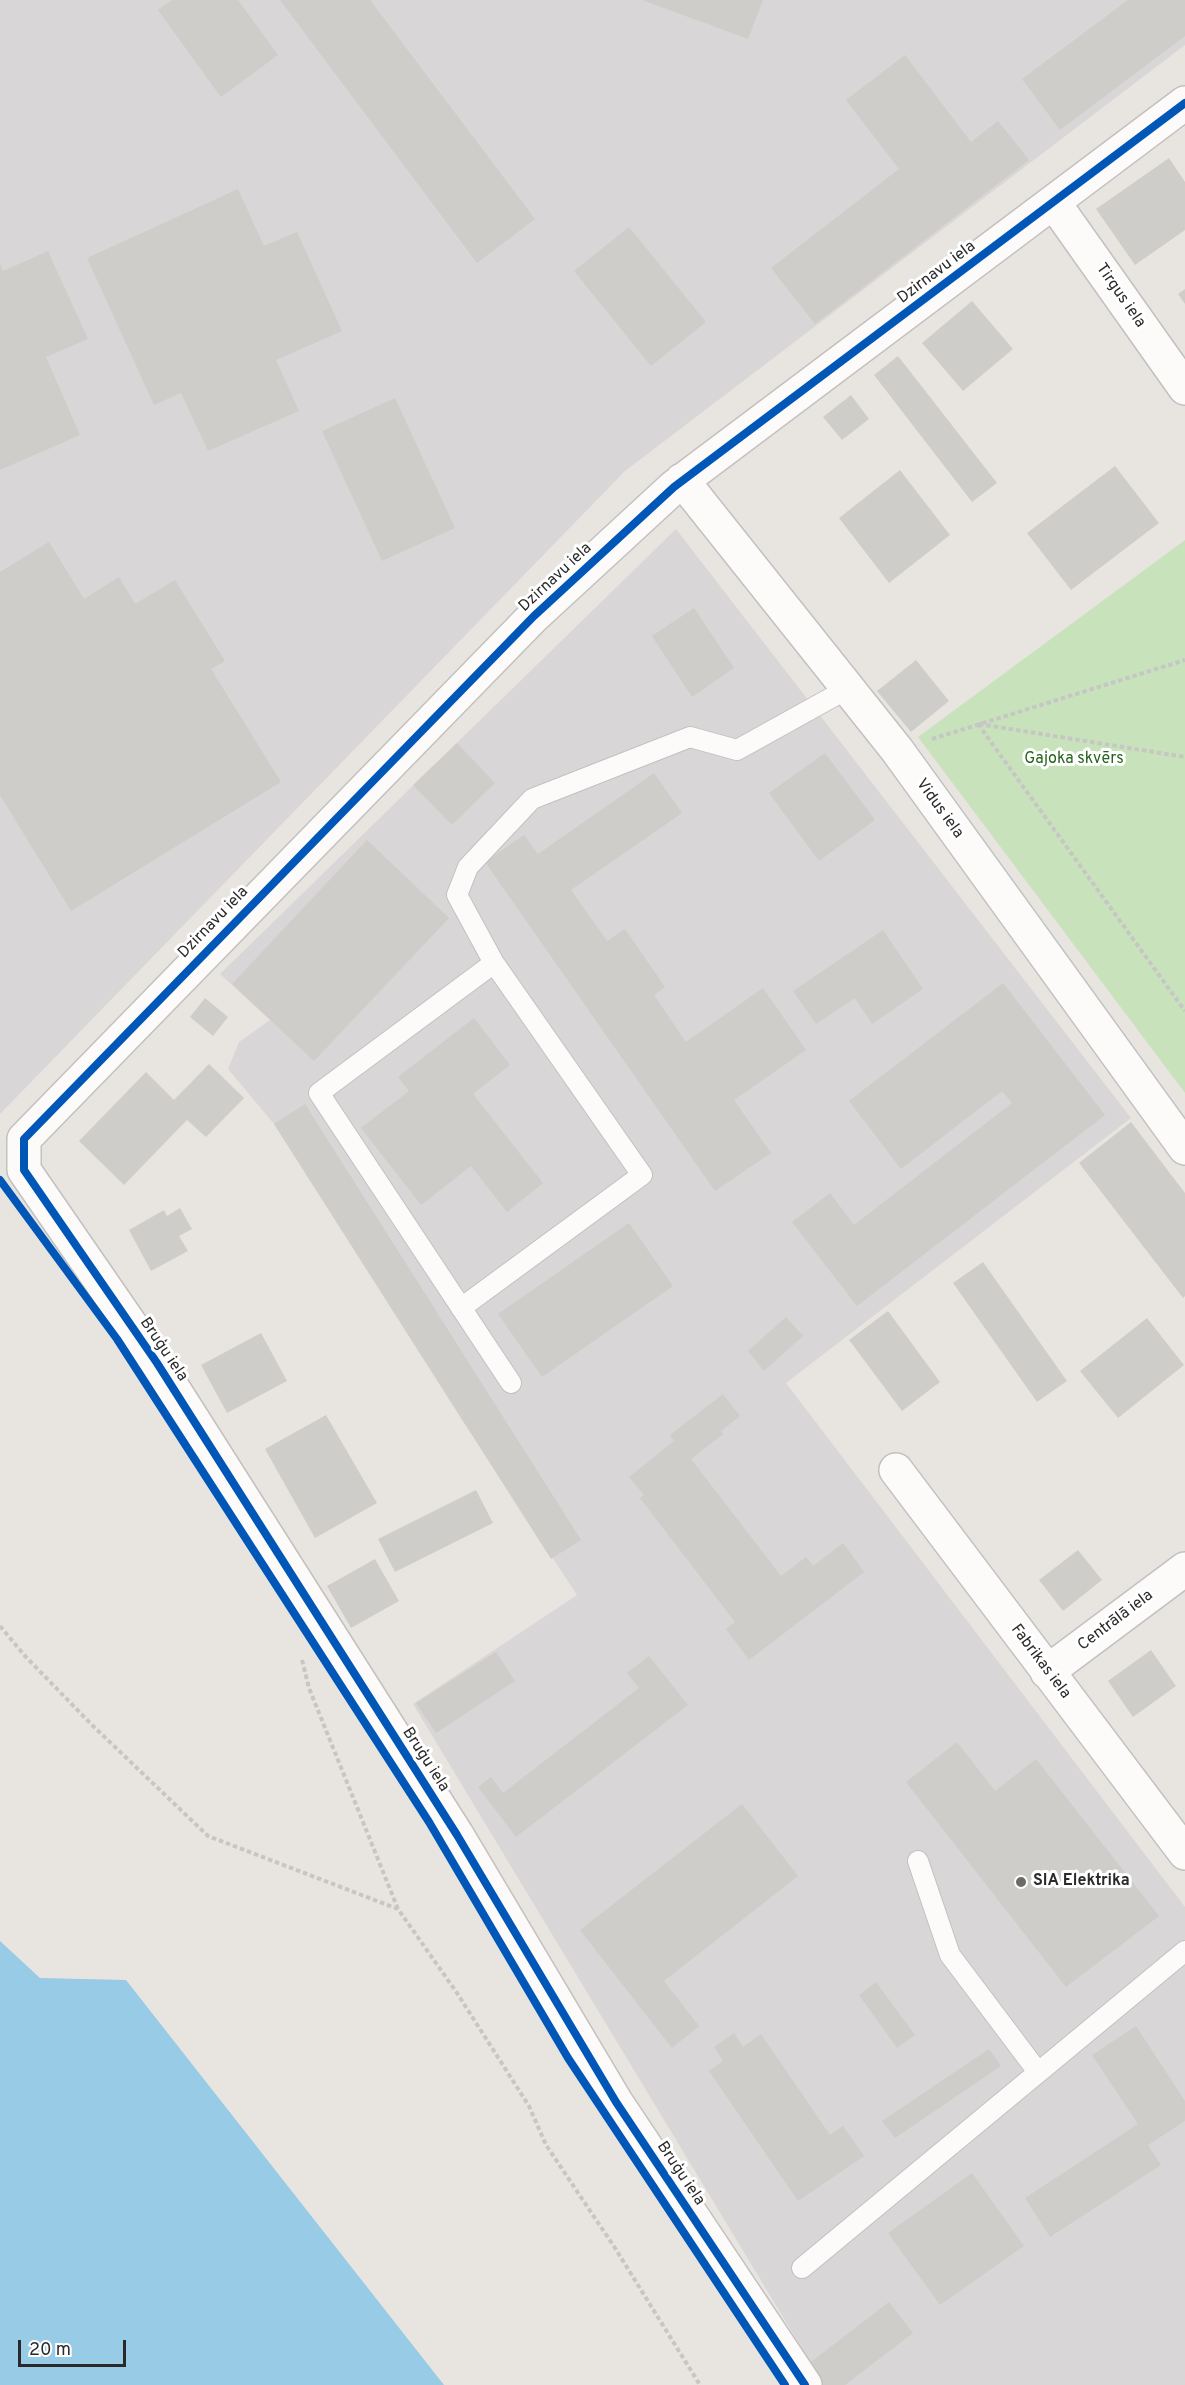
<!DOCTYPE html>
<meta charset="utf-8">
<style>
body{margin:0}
#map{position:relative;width:1185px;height:2385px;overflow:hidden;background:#e8e5e0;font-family:Overpass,sans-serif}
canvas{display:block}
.scale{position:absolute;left:18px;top:2340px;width:108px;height:27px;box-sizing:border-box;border:3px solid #2a2a2a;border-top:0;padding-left:8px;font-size:18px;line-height:21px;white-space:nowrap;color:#2a2a2a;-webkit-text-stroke:4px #fff;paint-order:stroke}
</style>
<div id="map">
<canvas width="1185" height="2385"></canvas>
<div class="scale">20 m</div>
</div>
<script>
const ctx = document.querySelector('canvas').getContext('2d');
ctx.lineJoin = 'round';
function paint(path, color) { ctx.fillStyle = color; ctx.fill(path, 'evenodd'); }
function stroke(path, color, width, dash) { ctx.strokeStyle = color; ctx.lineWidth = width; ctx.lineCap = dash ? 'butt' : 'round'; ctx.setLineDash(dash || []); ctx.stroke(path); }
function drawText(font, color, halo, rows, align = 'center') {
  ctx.font = font + ' Overpass,sans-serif'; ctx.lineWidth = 6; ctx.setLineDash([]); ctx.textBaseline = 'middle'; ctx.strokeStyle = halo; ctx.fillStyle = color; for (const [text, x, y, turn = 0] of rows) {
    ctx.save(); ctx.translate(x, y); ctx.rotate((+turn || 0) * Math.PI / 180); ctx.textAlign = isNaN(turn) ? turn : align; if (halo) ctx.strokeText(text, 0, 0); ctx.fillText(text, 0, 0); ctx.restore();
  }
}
const industrial = new Path2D(`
 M0,0h1185v45l-560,426 -625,643z
 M676,529l455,589 -345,265 399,524v478h-361l-411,-681 164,-109 -115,-175 -188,-296 -46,-55 11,-27 31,-22 -50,-46z`);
const green = new Path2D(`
 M1185,540v553l-267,-356z`);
const water = new Path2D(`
 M0,1941l40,37 86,2 318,405h-444z`);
const building = new Path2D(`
 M172,0h66l40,55 -57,42 -63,-87z
 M280,0h90l165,219 -58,44z
 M642,0h121l-15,39z
 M1128,0h57v36l-125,94 -38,-51z
 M905,55l66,87 27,-21 31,39 -214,164 -44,-56 128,-99 -53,-69z
 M1169,158l16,24v48l-50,35 -39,-56z
 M238,189l26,57 33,-14 45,99 -66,29 23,51 -91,40 -27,-58 -27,12 -67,-147z
 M629,227l77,95 -55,44 -77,-95z
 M48,251l40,88 -42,18 34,78 -80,35v-206l3,7z
 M1185,289v15l-7,-10z
 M972,301l41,48 -50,42 -41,-48z
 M898,356l99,127 -25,19 -98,-127z
 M851,395l18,24 -27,21 -19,-23z
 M395,398l60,130 -73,33 -60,-130z
 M1115,466l44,57 -88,67 -44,-57z
 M900,470l50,65 -61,48 -50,-65z
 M49,542l35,57 35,-22 16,27 40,-24 50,81 -14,8 70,113 -210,129 -71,-116v-223z
 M694,608l40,60 -42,29 -40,-61z
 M916,660l33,41 -38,31 -34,-41z
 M457,743l38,40 -43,42 -39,-40z
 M825,753l50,67 -56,41 -50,-68z
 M654,773l28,40 -111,77 36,51 18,-12 40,58 -11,8 32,47 77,-54 43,62 -72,50 37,53 -56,38 -230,-329 39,-27 14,19z
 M367,840l82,78 -135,143 -82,-77z
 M883,930l40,59 -51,35 -17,-26 -39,26 -23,-33z
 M1003,983l102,132 -248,191 -65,-84 38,-29 24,32 158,-122 -10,-12 -101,78 -52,-68z
 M205,998l23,19 -15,19 -23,-19z
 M474,1018l36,47 -37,29 70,89 -36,29 -36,-46 -50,39 -60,-77 48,-37 -11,-14z
 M209,1064l35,34 -38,39 -19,-17 -63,65 -45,-44 67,-69 28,28z
 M305,1104l276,436 -30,19 -277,-435z
 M1131,1122l54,71v103l-2,2 -104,-135z
 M180,1208l12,21 -13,7 9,15 -37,20 -22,-41 35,-20 3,6z
 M629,1223l44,63 -131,91 -44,-63z
 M983,1262l84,119 -30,21 -84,-119z
 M888,1311l52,71 -38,29 -53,-71z
 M786,1317l17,19 -39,35 -16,-20z
 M1147,1318l37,47 -66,53 -38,-47z
 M261,1333l26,48 -60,32 -26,-48z
 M723,1394l17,22 -19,15 2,3 -32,25 90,117 25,-19 7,9 30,-23 21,29 -115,88 -23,-31 9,-7 -95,-124 4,-3 -15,-18 45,-36 -4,-6z
 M326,1415l51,88 -62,35 -50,-89z
 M476,1490l17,33 -98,49 -17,-33z
 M1078,1550l24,30 -39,31 -24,-31z
 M375,1559l24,42 -48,27 -24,-42z
 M1151,1650l25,36 -43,31 -25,-36z
 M496,1652l19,29 -79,52 -20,-30z
 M649,1656l39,49 -172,132 -38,-50 13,-10 12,16 136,-105 -12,-15z
 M957,1742l38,49 41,-32 123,157 -93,71 -160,-205z
 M742,1804l56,72 -134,105 35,45 -27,22 -92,-118z
 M876,1982l39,53 -18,13 -38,-53z
 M1136,2026l49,75v20l-37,24 13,20 -111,72 -25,-39 113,-74 -46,-69z
 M734,2033l9,14 18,-13 69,101 13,-9 21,30 -66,45 -89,-130 14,-10 -9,-14z
 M989,2049l12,17 -106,72 -13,-17z
 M972,2173l52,73 -84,59 -52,-72z
 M889,2302l24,31 -68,52h-23l-15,-20z`);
const path = new Path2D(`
 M978,724l207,287
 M979,724l206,33
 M932,739l253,-79
 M0,1626l25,30 67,69 116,111 190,73 59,84 72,113 17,39 69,103 85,137
 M302,1660l7,28 89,221`);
const service = new Path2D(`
 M461,1308l181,-133 -148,-212
 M511,1383l-192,-290 175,-130 -37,-68 11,-28 64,-68 158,-62 47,13 110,-61
 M918,1861l32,94 88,117
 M802,2268l383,-317`);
const minor = new Path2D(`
 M1054,203l131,185
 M682,480l215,270 288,398
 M896,1470l289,383
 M1047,1672l138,-103
 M805,2385l-189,-283 -159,-267 -300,-472 -133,-193v-31l510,-523 140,-129 511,-384`);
const cycleway = new Path2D(`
 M0,1180l117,159 312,483 139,236 217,327
 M805,2385l-189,-283 -159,-267 -300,-472 -133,-193v-31l510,-523 140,-129 511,-384`);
const markers = [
 [1021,1882,6,"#6c6b6a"]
];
const streetNames = [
 ["Dzirnavu iela",937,273,-37],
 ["Tirgus iela",1120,296,55],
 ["Dzirnavu iela",556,578,-43],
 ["Vidus iela",939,809,54],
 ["Dzirnavu iela",214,923,-46],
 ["Bruģu iela",163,1350,56],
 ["Centrālā iela",1116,1621,-37],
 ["Fabrikas iela",1040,1662,53],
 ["Bruģu iela",425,1760,57],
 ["Bruģu iela",680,2174,56]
];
const parkNames = [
 ["Gajoka skvērs",1074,760]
];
const poiNames = [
 ["SIA Elektrika",1033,1882]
];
paint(industrial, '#d9d6d7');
paint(green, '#c8e2bb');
paint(water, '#97cbe6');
paint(building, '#cfcdc9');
stroke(service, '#c1c1c1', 22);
stroke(minor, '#c1c1c1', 36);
stroke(path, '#c6c6c5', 4, [4.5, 3]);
stroke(service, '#fcfbfa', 20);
stroke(minor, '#fcfbfa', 33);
stroke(cycleway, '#0057b8', 8);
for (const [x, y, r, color] of markers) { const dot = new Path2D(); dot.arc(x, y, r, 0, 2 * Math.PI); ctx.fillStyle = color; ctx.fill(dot); stroke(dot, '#fff', 2); }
drawText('16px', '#2a2a2a', '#fff', streetNames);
drawText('16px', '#26641d', '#fff', parkNames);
drawText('bold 16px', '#2a2a2a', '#fff', poiNames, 'left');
</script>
